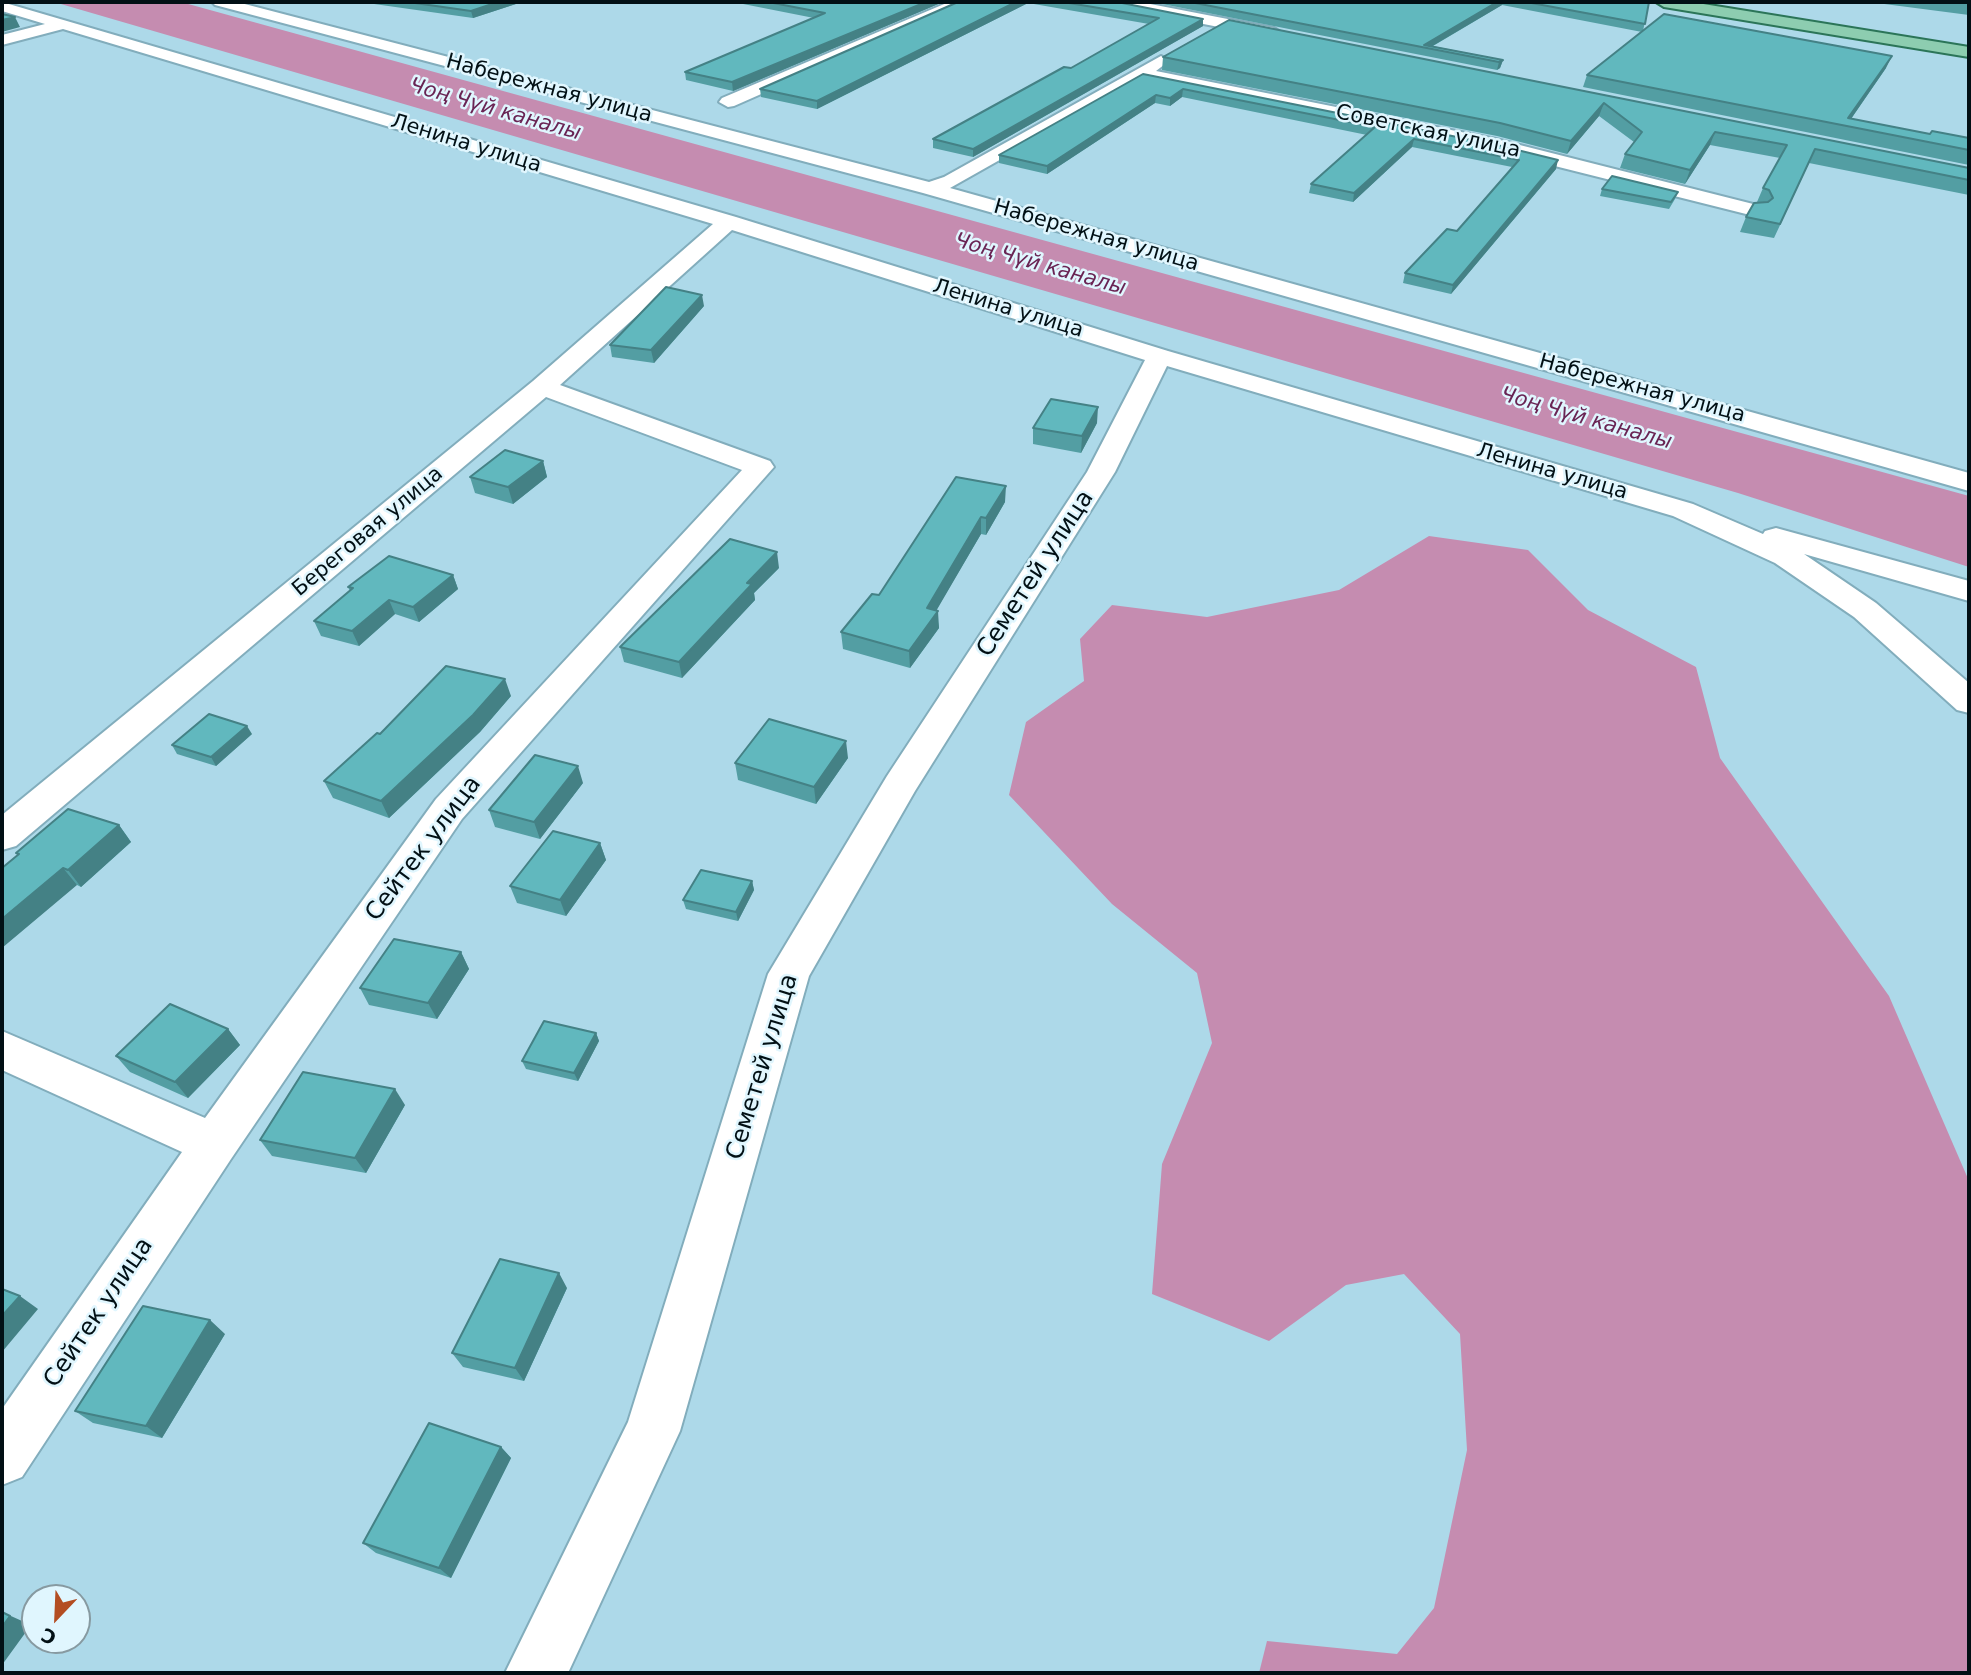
<!DOCTYPE html>
<meta charset="utf-8">
<style>
body{margin:0}
#map{position:relative;width:1971px;height:1675px;overflow:hidden;background:#add9e9;font-family:"DejaVu Sans",sans-serif}
canvas{display:block}
.frame{position:absolute;inset:0;border:4px solid #021015;pointer-events:none}
.north{position:absolute;left:21px;top:1584px;width:70px;height:70px;box-sizing:border-box;background:#e0f6fe;border:2px solid #879aa1;border-radius:50%;rotate:203deg;font-size:19px;font-weight:700;line-height:28px;text-align:center;color:#021015}
.north::after{content:'';display:block;margin:auto;width:24px;height:32px;background:#b34d22;clip-path:polygon(50% 0,100% 100%,50% 72%,0 100%)}
</style>
<div id="map">
<canvas width="1971" height="1675"></canvas>
<div class="frame"></div>
<div class="north">С</div>
</div>
<script>
const ctx = document.querySelector('canvas').getContext('2d');
ctx.lineJoin = 'round';
function paint(path, color) { ctx.fillStyle = color; ctx.fill(path, 'evenodd'); }
function stroke(path, color, width, dash) { ctx.strokeStyle = color; ctx.lineWidth = width; ctx.lineCap = dash ? 'butt' : 'round'; ctx.setLineDash(dash || []); ctx.stroke(path); }
function drawText(font, color, halo, rows, align = 'center') {
  ctx.font = font + ' "DejaVu Sans",sans-serif'; ctx.lineWidth = 5; ctx.setLineDash([]); ctx.textBaseline = 'middle'; ctx.strokeStyle = halo; ctx.fillStyle = color; for (const [text, x, y, turn = 0] of rows) {
    ctx.save(); ctx.translate(x, y); ctx.rotate((+turn || 0) * Math.PI / 180); ctx.textAlign = isNaN(turn) ? turn : align; if (halo) ctx.strokeText(text, 0, 0); ctx.fillText(text, 0, 0); ctx.restore();
  }
}
const water = new Path2D(`
 M54,2h127l1788,494v71l-231,-74z
 M1429,536l99,14 60,60 108,57 24,91 169,238 80,185v492h-710l8,-32 130,13 37,-46 33,-158 -7,-116 -56,-60 -58,11 -77,56 -117,-47 10,-130 50,-121 -15,-70 -85,-69 -103,-109 17,-73 58,-41 -4,-42 32,-34 95,12 132,-27z`);
const minor = new Path2D(`
 M2,2l734,215 432,134 525,153 70,30 2,-3 11,-3 193,53v20l-165,-47 72,49 93,80v30l-12,-3 -103,-93 -79,-54 -102,-47 -506,-150 -52,106 -200,319 -106,185 -129,455 -112,242h-63l123,-251 140,-448 119,-198 200,-304 58,-112 -413,-130 -172,155 210,76 4,6 -312,352 -231,340 -209,318 -20,8v-76l180,-257 -180,-82v-39l203,87 231,-319 306,-329 -196,-73 -530,449 -14,4v-35l531,-434 180,-157 -650,-195 -61,16v-10l43,-11 -43,-13z
 M212,2h25l692,180 15,-5 217,-121 8,5 -13,10 340,68 265,67 4,4 -4,4 -7,2 -259,-65 -352,-72 -193,109 1019,285v18l-1046,-298 -708,-188z
 M949,2h21l-236,104 -6,1 -9,-5 3,-4z
 M1110,2h30l134,26 8,5 -8,5 -156,-31z`);
const major = new Path2D(`
 M1656,2h35l278,45v10l-305,-50z`);
const wall = new Path2D(`
 M360,2h162l-49,16z
 M733,2h210l-210,89 -47,-11 -1,-8 129,-54z
 M958,2h159l86,24 -230,131 -40,-9v-9l138,-71 78,-44 -121,-21 -211,106 -56,-12 -1,-8z
 M1152,2h497l-6,29 243,37 -35,51 79,15 39,4v27l-386,-78 4,-12 55,-43 -140,-27 -69,41 70,14 -3,8 -3,2z
 M1869,2h100v13z
 M1229,20l740,148v27l-160,-32 -35,75 -34,-6 6,-15 13,-14 -2,-1 6,-14 17,-30 -70,-13 -25,39 -65,-16 5,-14 9,-12 -35,-26 -32,38 -70,-18 -335,-66 1,-13z
 M1143,74l354,71 59,24 -105,125 -48,-11 2,-10 52,-42 55,-64 -100,-20 -59,55 -44,-9 2,-9 56,-49 -185,-38 -12,9 -15,-3 -108,71 -48,-11v-8z
 M1969,122v14l-2,-1z
 M1602,189l76,3 -3,7 -6,10 -69,-13z
 M704,306l-50,57 -42,-6 -2,-12z
 M1097,423l-16,30 -48,-9v-16z
 M543,461l4,16 -34,27 -38,-11 -5,-16z
 M956,477l49,25 -19,33 -5,-1 -45,76 3,18 -29,40 -67,-19 -2,-17 38,-37z
 M779,568l-25,25 1,7 -73,78 -58,-16 -4,-15z
 M453,575l5,14 -39,33 -24,-8 -36,32 -38,-10 -7,-15 36,-30 -2,-4z
 M511,696l-31,36 -91,86 -56,-20 -9,-17 56,-47z
 M252,734l-36,32 -39,-12 -5,-9z
 M848,758l-32,46 -78,-24 -3,-17z
 M583,783l-43,56 -45,-12 -6,-17z
 M119,825l12,17 -50,45 -63,-32 -2,-2z
 M600,843l6,17 -40,56 -49,-13 -7,-17z
 M752,881l2,9 -16,31 -52,-12 -3,-9z
 M461,952l8,17 -32,50 -68,-14 -9,-17z
 M228,1029l12,16 -52,53 -58,-26 -14,-16z
 M596,1033l3,8 -21,40 -52,-12 -4,-8z
 M405,1105l-39,68 -94,-17 -12,-16z
 M567,1288l-43,93 -61,-14 -11,-14z
 M225,1334l-63,104 -69,-15 -18,-12z
 M501,1447l10,11 -60,120 -75,-25 -13,-10z`);
const shadedWall = new Path2D(`
 M498,2h24l-49,16 -2,-7z
 M926,2h17l-210,89 -1,-9z
 M1016,2h12v1l-211,106v-8z
 M1497,2h6l-1,3 -73,43 -5,-3z
 M15,17l5,10 -18,5v-12z
 M1203,19v7l-230,131v-8z
 M1892,56l-6,12 -40,58 2,-8z
 M1503,60l-3,8 -3,2 2,-8z
 M1183,89l-1,8 -12,9v-8z
 M1156,95l-1,8 -108,71v-8z
 M1604,103l-5,13 -32,38 4,-13z
 M1715,132l-5,13 -25,39 5,-14z
 M1414,139l-2,8 -59,55 1,-9z
 M1558,160l-2,9 -105,125 2,-9z
 M702,295l2,11 -50,57 -3,-13z
 M1098,407l-1,16 -16,30 1,-17z
 M543,461l4,16 -34,27 -5,-17z
 M1006,486l-1,16 -19,33v-17z
 M981,517v17l-53,91 -1,-17z
 M777,552l2,16 -25,25 1,7 -73,78 -3,-16 68,-79z
 M453,575l5,14 -39,33 -6,-15z
 M389,600l6,14 -36,32 -7,-15z
 M938,611l1,17 -29,40 -1,-17z
 M505,679l6,17 -31,36 -91,86 -8,-17z
 M247,726l5,8 -36,32 -5,-9z
 M846,741l2,17 -32,46 -2,-17z
 M578,766l5,17 -43,56 -6,-17z
 M119,825l12,17 -50,45 -13,-17z
 M600,843l6,17 -40,56 -6,-16z
 M63,868l14,17 -75,63v-29z
 M752,881l2,9 -16,31 -2,-9z
 M461,952l8,17 -32,50 -9,-16z
 M228,1029l12,16 -52,53 -13,-16z
 M596,1033l3,8 -21,40 -4,-8z
 M395,1089l10,16 -39,68 -11,-15z
 M559,1273l8,15 -43,93 -9,-13z
 M20,1296l18,13 -36,43v-36z
 M210,1320l15,14 -63,104 -16,-12z
 M501,1447l10,11 -60,120 -12,-10z
 M2,1612l29,13 -29,40z`);
const building = new Path2D(`
 M408,2h90l-27,9z
 M768,2h158l-194,80 -47,-10 140,-59z
 M958,2h58l-199,99 -57,-12z
 M1063,2h54l86,17 -230,130 -40,-10 131,-72 7,1 88,-50z
 M1190,2h307l-73,43 79,15 -4,2z
 M1526,2h123l-4,22z
 M2,14l13,3 -13,3z
 M1664,14l228,42 -44,62 82,16 2,-3 37,7v12l-382,-75z
 M1229,20l740,148v12l-154,-31 -35,75 -34,-7 8,-14 14,-1 5,-4 -4,-8 -6,-2 24,-43 -72,-13 -25,38 -65,-16 17,-22 -38,-29 -33,38 -71,-18 -337,-66z
 M1143,74l354,71 61,15 -105,125 -48,-12 42,-44 10,2 62,-71 -105,-21 -60,54 -43,-9 64,-57 -192,-38 -13,9 -14,-3 -109,71 -48,-11z
 M1612,176l66,16 -7,10 -69,-13z
 M666,287l36,8 -51,55 -41,-5z
 M1051,399l47,8 -16,29 -49,-8z
 M505,450l38,11 -35,26 -38,-10z
 M956,477l50,9 -20,32 -5,-1 -54,91 11,3 -29,40 -68,-19 31,-38 7,1z
 M730,539l47,13 -30,31 5,1 -73,78 -59,-15z
 M389,556l64,19 -40,32 -24,-7 -37,31 -38,-10 39,-33 -5,-1z
 M446,666l59,13 -32,36 -92,86 -57,-20 53,-48 3,1z
 M209,714l38,12 -36,31 -39,-12z
 M769,719l77,22 -32,46 -79,-24z
 M535,755l43,11 -44,56 -45,-12z
 M68,809l51,16 -51,45 -5,-2 -61,51v-51l17,-14 -3,-1z
 M553,831l47,12 -40,57 -50,-14z
 M701,870l51,11 -16,31 -53,-12z
 M394,939l67,13 -33,51 -68,-15z
 M170,1004l58,25 -53,53 -59,-26z
 M544,1021l52,12 -22,40 -52,-12z
 M303,1072l92,17 -40,69 -95,-18z
 M500,1259l59,14 -44,95 -63,-15z
 M2,1289l18,7 -18,20z
 M143,1306l67,14 -64,106 -71,-15z
 M429,1423l72,24 -62,121 -76,-25z
 M2,1612l8,4 -8,11z`);
const farStreetnames = [
 ["Набережная улица",549,89,15],
 ["Советская улица",1428,132,12],
 ["Ленина улица",466,144,17],
 ["Набережная улица",1096,236,16],
 ["Ленина улица",1008,309,17],
 ["Набережная улица",1642,389,15],
 ["Ленина улица",1552,472,16],
 ["Береговая улица",368,532,-40]
];
const farWaternames = [
 ["Чоң Чүй каналы",495,110,16],
 ["Чоң Чүй каналы",1040,265,16],
 ["Чоң Чүй каналы",1586,419,16]
];
const streetNames = [
 ["Семетей улица",1036,574,-57],
 ["Сейтек улица",424,849,-53],
 ["Семетей улица",763,1067,-73],
 ["Сейтек улица",99,1313,-56]
];
paint(water, '#c58cb0');
stroke(minor, '#82adbc', 4);
stroke(major, '#2b7558', 4);
paint(minor, '#fff');
paint(major, '#8dcdb0');
paint(wall, '#539ea3');
paint(shadedWall, '#448185');
paint(building, '#61b8be');
stroke(building, '#448185', 2);
drawText('21px', '#021015', '#e0f6fe', farStreetnames);
drawText('italic 21px', '#692454', '#e0f6fe', farWaternames);
drawText('24px', '#021015', '#e0f6fe', streetNames);
</script>
